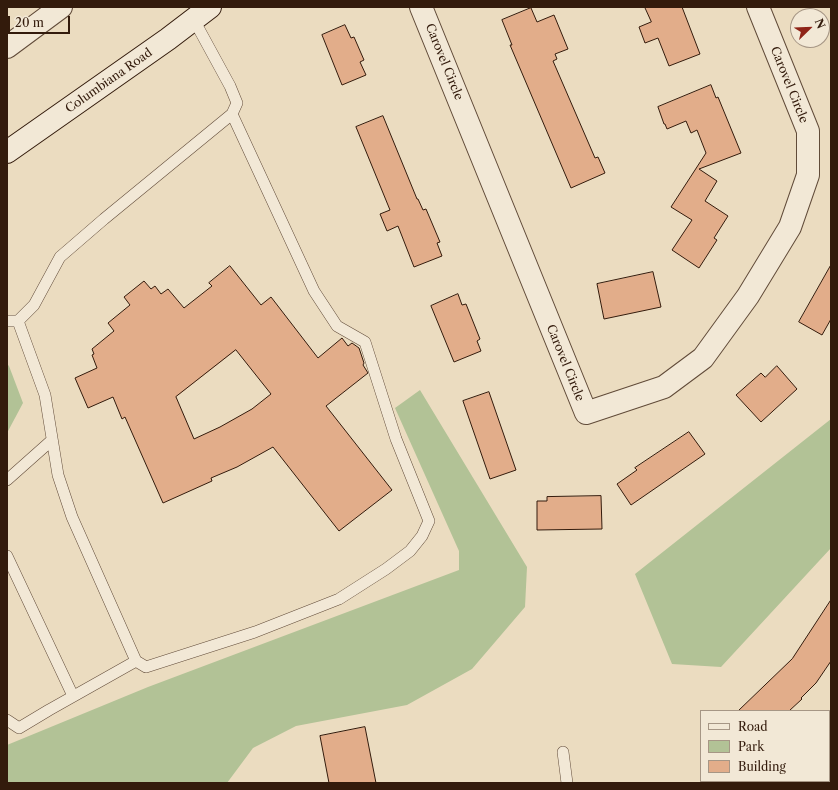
<!DOCTYPE html>
<style>
body{margin:0}
#map{position:relative;width:838px;height:790px;overflow:hidden;background:#ebdcc0;font-family:"Libre Caslon Text",serif}
canvas{display:block}
.frame{position:absolute;inset:0;border:8px solid #331b0c;pointer-events:none}
.legend{position:absolute;left:700px;top:710px;width:130px;height:72px;box-sizing:border-box;background:#f2e8d6;border:1px solid #a69685;margin:0;padding:5px 7px;list-style:none;font-size:12px;color:#331b0c}
.legend li{display:flex;align-items:center;gap:8px;height:20px}
.legend b{width:20px;border:1px solid #a69685}
.north{position:absolute;left:790px;top:8px;width:40px;height:40px;box-sizing:border-box;background:#f2e8d6;border:1px solid #a69685;border-radius:50%;rotate:67deg;font-size:11px;font-weight:700;line-height:16px;text-align:center;color:#331b0c}
.north::after{content:'';display:block;margin:auto;width:14px;height:18px;background:#8f2418;clip-path:polygon(50% 0,100% 100%,50% 72%,0 100%)}
.scale{position:absolute;left:8px;top:16px;width:62px;height:18px;box-sizing:border-box;border:2px solid #331b0c;border-top:0;padding-left:5px;font-size:12px;line-height:14px;white-space:nowrap;color:#331b0c;-webkit-text-stroke:3px #f2e8d6;paint-order:stroke}
</style>
<div id="map">
<canvas width="838" height="790"></canvas>
<div class="frame"></div>
<ul class="legend">
<li><b style="height:5px;background:#f2e8d6"></b>Road</li>
<li><b style="height:11px;background:#b2c296"></b>Park</li>
<li><b style="height:11px;background:#e2ad8a"></b>Building</li>
</ul>
<div class="north">N</div>
<div class="scale">20 m</div>
</div>
<script>
const ctx = document.querySelector('canvas').getContext('2d');
ctx.lineJoin = 'round';
function paint(path, color) { ctx.fillStyle = color; ctx.fill(path, 'evenodd'); }
function stroke(path, color, width, dash) { ctx.strokeStyle = color; ctx.lineWidth = width; ctx.lineCap = dash ? 'butt' : 'round'; ctx.setLineDash(dash || []); ctx.stroke(path); }
function drawText(font, color, halo, rows, align = 'center') {
  ctx.font = font + ' "Libre Caslon Text",serif'; ctx.lineWidth = 3; ctx.setLineDash([]); ctx.textBaseline = 'middle'; ctx.strokeStyle = halo; ctx.fillStyle = color; for (const [text, x, y, turn = 0] of rows) {
    ctx.save(); ctx.translate(x, y); ctx.rotate((+turn || 0) * Math.PI / 180); ctx.textAlign = isNaN(turn) ? turn : align; if (halo) ctx.strokeText(text, 0, 0); ctx.fillText(text, 0, 0); ctx.restore();
  }
}
const green = new Path2D(`
 M7,364l2,2 14,37 -16,30z
 M420,390l107,177 -2,40 -53,62 -65,36 -111,21 -43,22 -26,35h-220v-38l141,-58 311,-117v-19l-64,-143z
 M831,419v129l-110,119 -49,-3 -37,-90z`);
const building = new Path2D(`
 M645,7h37l18,47 -31,12 -11,-28 -13,5 -6,-16 12,-5z
 M531,8l6,14 17,-7 14,34 -13,5 2,5 -4,2 42,97 3,-1 7,16 -34,15 -61,-143h2l-10,-25z
 M345,25l6,13 3,-1 10,23 -4,2 6,13 -24,10 -20,-50z
 M711,85l5,13 2,-1 23,56 -42,16 18,12 -12,20 23,15 -14,22 3,2 -18,28 -27,-18 20,-30 -21,-13 35,-54 -9,-23 -6,3 -5,-12 -19,8 -2,-5h-1l-6,-17z
 M383,116l34,83h1l5,11 3,-1 14,33 -3,1 5,13 -28,11 -16,-41 -11,5 -7,-17 10,-4 -34,-83z
 M831,265v54l-9,16 -23,-13z
 M230,266l31,39 10,-8 47,61 24,-20 6,8 4,-3 7,5 5,15 -1,2 5,8 -42,33 66,84 -53,41 -66,-84 -36,20 -26,11 1,3 -49,22 -38,-86 -3,2 -9,-22 -25,11 -13,-30 22,-10 -5,-13 2,-1 -2,-5 22,-18 -6,-8 22,-18 -6,-8 20,-16 7,8 4,-3 6,8 7,-5 16,19 28,-22 -3,-3zM236,350l35,44 -19,15 -32,18 -26,12 -18,-42z
 M653,272l8,35 -57,12 -7,-35z
 M458,294l4,11 4,-1 14,35 -3,2 4,10 -27,11 -23,-56z
 M777,366l20,23 -36,33 -25,-27 25,-22 4,4z
 M489,392l27,78 -26,9 -27,-78z
 M689,432l16,22 -74,51 -14,-21 20,-14 -2,-2z
 M601,496l1,33 -65,1v-29h10v-4z
 M831,600v61l-15,22 -15,15 1,1 -13,12h-51l54,-52z
 M365,727l11,56h-47l-9,-47z`);
const lane = new Path2D(`
 M7,321h11l16,-16 26,-48 44,-38 128,-105 5,-11 -7,-17 -36,-66
 M18,321l27,74 13,80 14,42 64,144 10,6 109,-35 84,-33 47,-30 24,-18 12,-15 7,-15 -33,-82 -31,-97 -28,-16 -23,-35 -82,-177
 M7,480l45,-40
 M7,556l66,140
 M7,720l12,8 30,-18 87,-49
 M563,752l4,31`);
const street = new Path2D(`
 M421,7l165,406 78,-26 39,-29 45,-62 42,-69 18,-52v-44l-50,-124
 M7,47l54,-40
 M829,729l2,-2
 M757,783l4,-2`);
const secondary = new Path2D(`
 M7,152l161,-113 42,-32`);
const streetNames = [
 ["Carovel Circle",444,62,68],
 ["Columbiana Road",109,81,-35],
 ["Carovel Circle",789,85,68],
 ["Carovel Circle",565,363,68]
];
paint(green, '#b2c296');
paint(building, '#e2ad8a');
stroke(building, '#331b0c', 1);
stroke(lane, '#614b39', 12);
stroke(street, '#614b39', 24);
stroke(secondary, '#331b0c', 24);
stroke(lane, '#f2e8d6', 11);
stroke(street, '#f2e8d6', 22);
stroke(secondary, '#f2e8d6', 22);
drawText('12px', '#331b0c', '#f2e8d6', streetNames);
</script>
